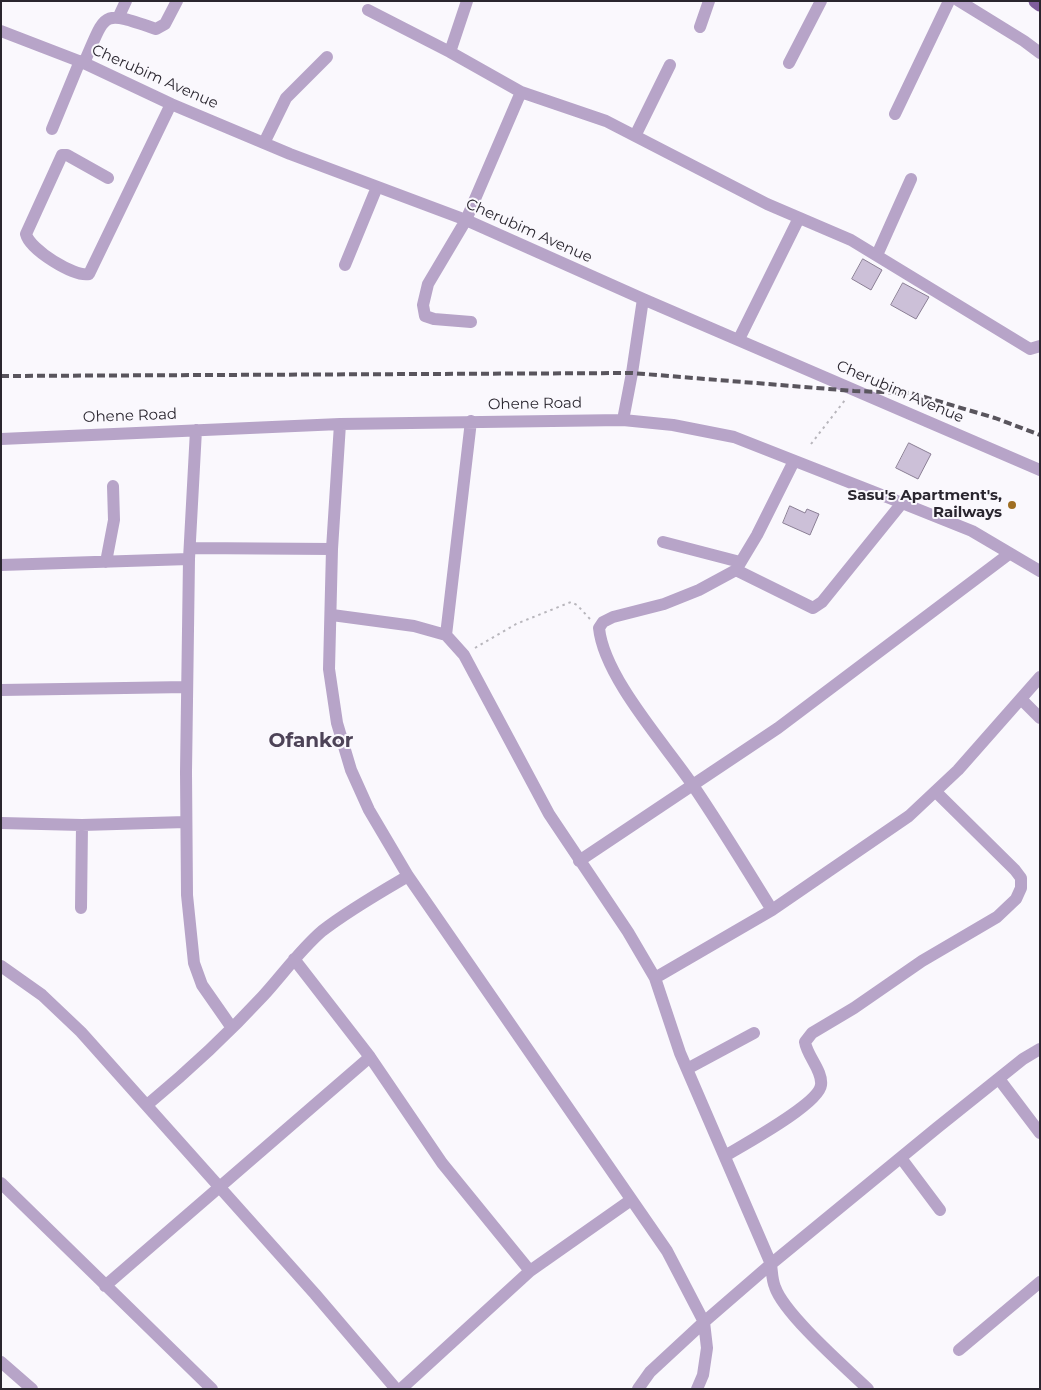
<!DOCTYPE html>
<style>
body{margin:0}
#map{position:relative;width:1041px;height:1390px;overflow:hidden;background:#faf8fd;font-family:Montserrat,sans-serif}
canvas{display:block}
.frame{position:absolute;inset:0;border:2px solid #2a262f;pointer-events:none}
</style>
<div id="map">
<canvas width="1041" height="1390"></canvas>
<div class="frame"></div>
</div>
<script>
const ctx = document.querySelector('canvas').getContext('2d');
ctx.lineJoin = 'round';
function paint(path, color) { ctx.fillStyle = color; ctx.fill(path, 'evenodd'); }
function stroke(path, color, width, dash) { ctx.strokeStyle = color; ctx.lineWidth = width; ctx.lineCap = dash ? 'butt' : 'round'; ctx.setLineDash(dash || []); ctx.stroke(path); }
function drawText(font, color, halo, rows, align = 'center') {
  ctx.font = font + ' Montserrat,sans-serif'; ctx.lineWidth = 4; ctx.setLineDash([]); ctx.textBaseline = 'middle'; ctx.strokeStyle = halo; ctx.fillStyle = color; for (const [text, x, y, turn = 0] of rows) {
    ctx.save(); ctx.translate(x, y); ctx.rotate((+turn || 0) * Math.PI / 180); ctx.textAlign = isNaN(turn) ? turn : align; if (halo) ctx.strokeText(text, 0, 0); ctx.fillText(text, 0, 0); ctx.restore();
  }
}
const building = new Path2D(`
 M863,259l19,11 -11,20 -19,-11z
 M903,283l26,14 -13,22 -25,-14z
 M909,443l22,11 -13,25 -22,-11z
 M790,506l15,7 2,-4 12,5 -9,21 -27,-12z`);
const path = new Path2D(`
 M811,444l34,-44
 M475,648l41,-24 55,-22 6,3 13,14`);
const minor = new Path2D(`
 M959,1l65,40 16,12
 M368,10l82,42 71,40 85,29 161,83 84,36 179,109 10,-3
 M119,16l7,-15
 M700,27l9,-26
 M1,31l83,32 87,41 119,50 176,66 177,79 397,171
 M450,52l17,-51
 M84,63c23,-52 16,-53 72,-34l9,-5 12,-23
 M789,63l32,-62
 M895,114l54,-113
 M52,129l28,-68
 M636,134l34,-69
 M264,143l22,-45 41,-41
 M108,178l-41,-23h-5l-36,79c4,16 48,43 63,40l82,-170
 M877,255l34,-76
 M345,265l32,-78
 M471,322l-37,-3 -9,-3 -2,-11 5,-21 38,-64 55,-128
 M739,339l60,-121
 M623,420l9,-47 11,-74
 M340,424l-8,125 -3,120 8,54 14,47 18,40 39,66 259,375 37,71 3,26 -4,27 -6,14
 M196,430l-7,129 -3,213 1,123 7,68 8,22 30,43
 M1,439l339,-15 283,-4 50,5 61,12 168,66 70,28 68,40
 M663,542l77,20
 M190,548l142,1
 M106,562l8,-42 -1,-34
 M1,565l188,-6
 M736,570l77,38 9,-6 80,-99
 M332,615l82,11 32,9 18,20 85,159 79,118 27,46 25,75 91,211c1,7 1,16 4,23 9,27 71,81 93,102
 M446,635l25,-214
 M1,690l186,-3
 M1022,700l18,18
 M1,823l81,2 104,-3
 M579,861l199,-133 231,-174
 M81,908l1,-83
 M772,910c-26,-42 -52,-85 -80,-126 -28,-41 -88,-107 -93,-156l4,-6 10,-5 51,-13 35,-14 37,-20 21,-35 37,-74
 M294,959l76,98 72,106 88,108
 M1,966l41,29 39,37 234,262 81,95
 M655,978l117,-68 137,-94 49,-46 82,-93
 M687,1069l67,-36
 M999,1079l41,54
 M147,1105c41,-34 80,-70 116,-109 20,-22 37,-46 59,-65 27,-21 57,-38 86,-55
 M725,1156c18,-11 94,-52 96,-71 2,-14 -14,-29 -16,-43l7,-9 42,-25 68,-47 75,-44 19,-18 5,-11v-10l-6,-8 -79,-78
 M901,1158l39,52
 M1,1183l211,206
 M105,1286l265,-229
 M959,1350l81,-68
 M1,1362l31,27
 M401,1389l129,-118 101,-71
 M638,1389l12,-17 54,-50 67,-58 167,-137 85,-68 17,-10`);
const major = new Path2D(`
 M1036,1l4,3`);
const rail = new Path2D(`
 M1,376l631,-3 222,18 57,2 84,25 45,17`);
const markers = [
 [1012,505,5,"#9f6e22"]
];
const streetNames = [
 ["Cherubim Avenue",155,77,24],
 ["Cherubim Avenue",529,231,24],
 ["Cherubim Avenue",900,392,23],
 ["Ohene Road",535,404,-1],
 ["Ohene Road",130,416,-2]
];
const poiNames = [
 ["Sasu's Apartment's,",1002,496],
 ["Railways",1002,513]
];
const districtNames = [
 ["Ofankor",311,741]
];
paint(building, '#ccc0d8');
stroke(building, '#8a7e94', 1);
stroke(path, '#b8b6bc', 2, [2.5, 4]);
stroke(minor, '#b7a4c8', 12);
stroke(major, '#7f5d9c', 15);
stroke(rail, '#59555d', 4, [8, 4]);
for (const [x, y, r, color] of markers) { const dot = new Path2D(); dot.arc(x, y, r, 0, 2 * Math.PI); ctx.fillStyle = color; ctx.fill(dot); stroke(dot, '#faf8fd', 2); }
drawText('15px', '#2a262f', '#faf8fd', streetNames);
drawText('bold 15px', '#2a262f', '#faf8fd', poiNames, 'right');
drawText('bold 20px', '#4d4357', '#faf8fd', districtNames);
</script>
